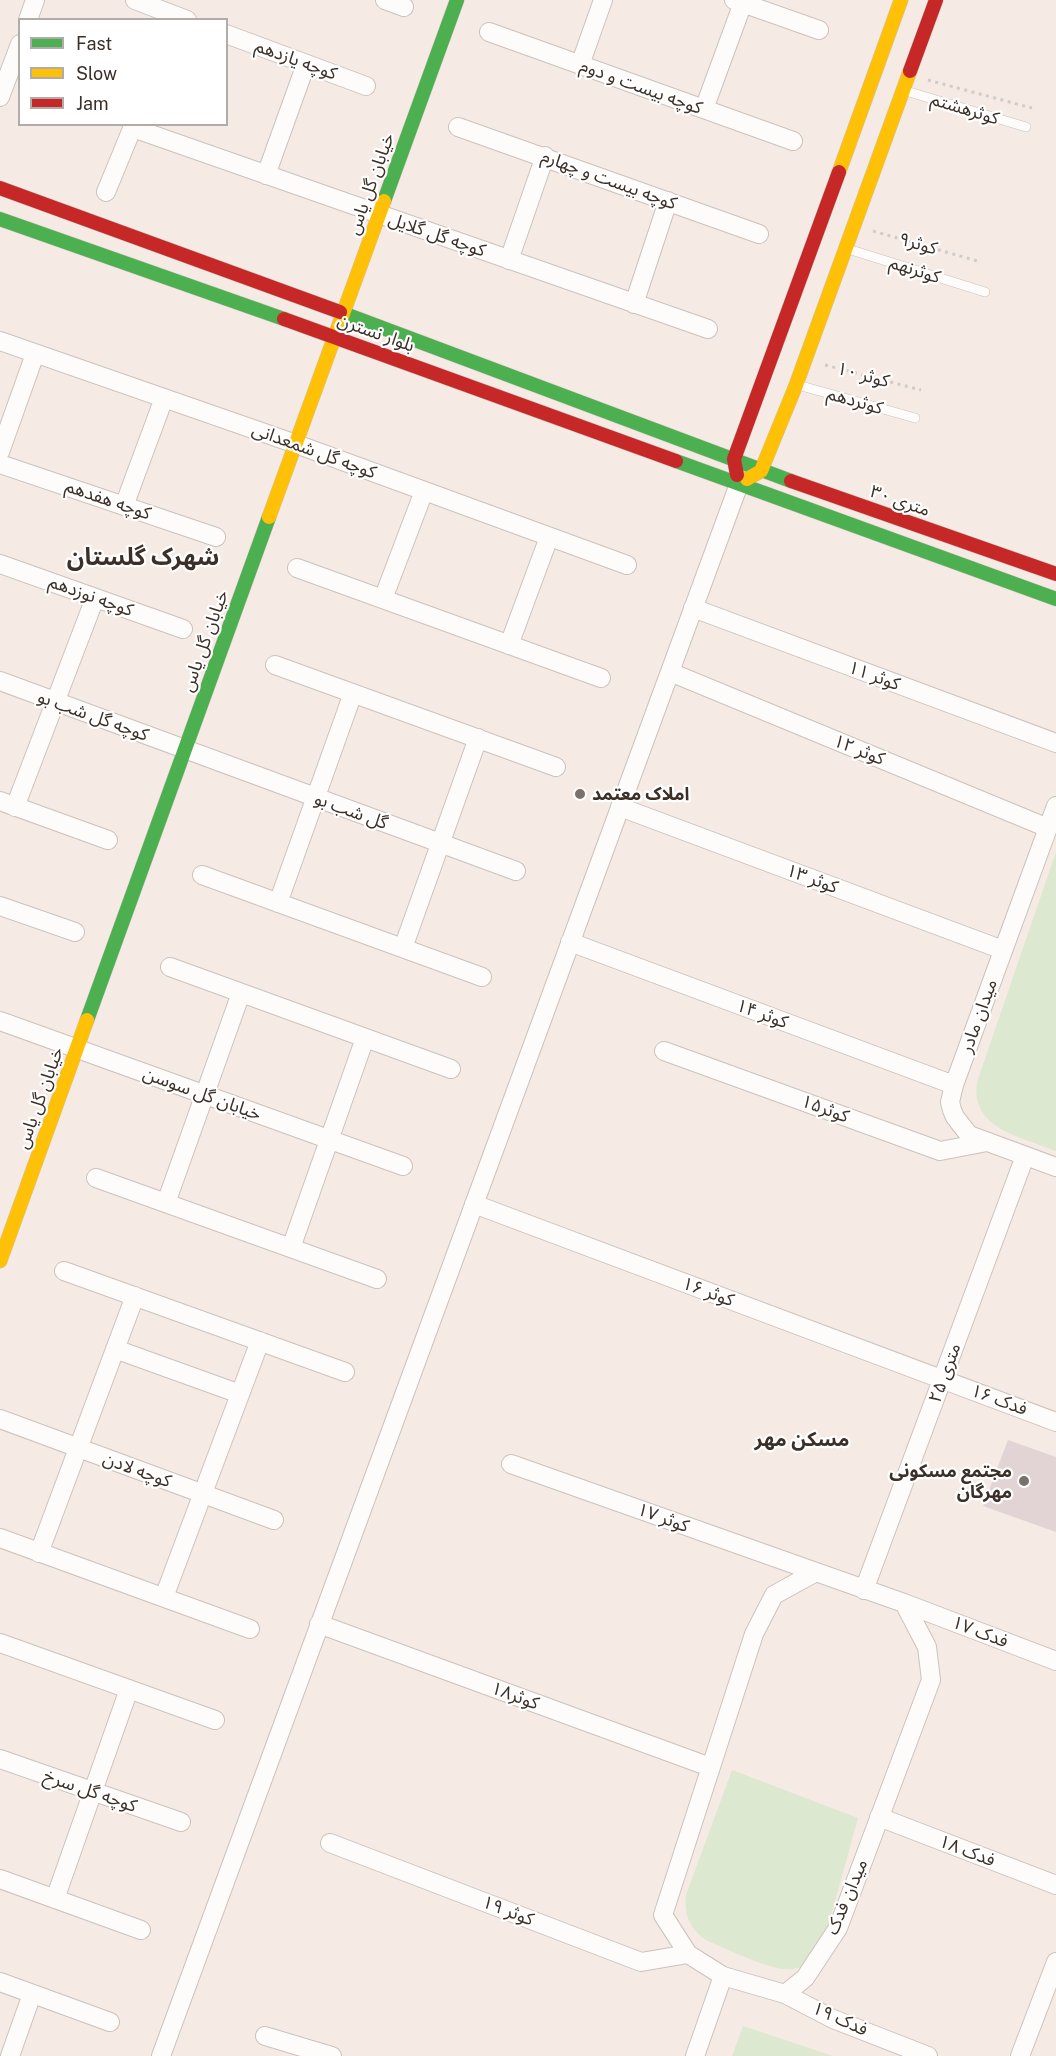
<!DOCTYPE html>
<meta charset="utf-8">
<style>
body{margin:0}
#map{position:relative;width:1056px;height:2056px;overflow:hidden;background:#f5eae4;font-family:"Public Sans",sans-serif}
canvas{display:block}
.legend{position:absolute;left:18px;top:18px;width:210px;height:108px;box-sizing:border-box;background:#fff;border:2px solid #b1aca9;margin:0;padding:8px 10px;list-style:none;font-size:18px;color:#3b2f28}
.legend li{display:flex;align-items:center;gap:12px;height:30px}
.legend b{width:30px;border:2px solid #b1aca9}
</style>
<div id="map">
<canvas width="1056" height="2056"></canvas>
<ul class="legend">
<li><b style="height:8px;background:#4caf50"></b>Fast</li>
<li><b style="height:8px;background:#ffc107"></b>Slow</li>
<li><b style="height:8px;background:#c62828"></b>Jam</li>
</ul>
</div>
<script>
const ctx = document.querySelector('canvas').getContext('2d');
ctx.lineJoin = 'round';
function paint(path, color) { ctx.fillStyle = color; ctx.fill(path, 'evenodd'); }
function stroke(path, color, width, dash) { ctx.strokeStyle = color; ctx.lineWidth = width; ctx.lineCap = dash ? 'butt' : 'round'; ctx.setLineDash(dash || []); ctx.stroke(path); }
function drawText(font, color, halo, rows, align = 'center') {
  ctx.font = font + ' "Public Sans","Noto Sans Arabic",sans-serif'; ctx.lineWidth = 4.5; ctx.setLineDash([]); ctx.textBaseline = 'middle'; ctx.strokeStyle = halo; ctx.fillStyle = color; for (const [text, x, y, turn = 0] of rows) {
    ctx.save(); ctx.translate(x, y); ctx.rotate((+turn || 0) * Math.PI / 180); ctx.textAlign = isNaN(turn) ? turn : align; if (halo) ctx.strokeText(text, 0, 0); ctx.fillText(text, 0, 0); ctx.restore();
  }
}
const green = new Path2D(`
 M1056,852v299c-34,-14 -86,-22 -79,-69z
 M732,1770l126,48 -37,134c-8,8 -16,15 -28,17 -20,3 -64,-19 -85,-28 -18,-11 -24,-25 -22,-46z
 M743,2026l90,30h-101z`);
const building = new Path2D(`
 M1008,1440l48,17v75l-73,-26z`);
const path = new Path2D(`
 M928,80l104,28
 M873,231l108,31
 M825,365l96,25`);
const lane = new Path2D(`
 M906,91l120,36
 M848,249l137,43
 M798,385l117,33`);
const street = new Path2D(`
 M135,0l52,20
 M385,0l19,7
 M734,0l85,30
 M28,20l7,-20
 M489,32l304,109
 M226,34l140,52
 M580,65l23,-65
 M0,97l20,-53
 M704,109l40,-109
 M458,127l301,107
 M133,128l575,201
 M266,175l40,-111
 M106,192l28,-68
 M509,260l36,-104
 M634,304l34,-103
 M0,341l296,103 331,121
 M0,452l35,-98
 M0,464l216,73
 M124,506l40,-108
 M0,564l183,65
 M297,568l304,110
 M383,599l41,-108
 M693,608l363,135
 M509,645l40,-108
 M275,665l281,102
 M670,672l378,156
 M0,681l516,190
 M0,801l108,39
 M1056,806l-102,279 -4,17 2,8 3,7 14,18 87,32
 M15,807l80,-209
 M620,807l383,143
 M202,875l280,102
 M278,903l75,-210
 M0,906l75,26
 M570,942l384,143
 M403,948l75,-210
 M170,967l281,102
 M0,1021l403,145
 M664,1051l276,100 47,-9
 M96,1178l281,101
 M166,1203l75,-210
 M474,1204l582,218
 M291,1248l74,-210
 M64,1271l281,101
 M115,1349l125,45
 M0,1419l274,101
 M511,1464l305,108
 M0,1538l250,91
 M39,1553l96,-257
 M816,1572l88,31 23,44 4,33 -93,248 -33,50 -20,16 -62,-18 -35,-22 -25,-39 91,-281 20,-39z
 M864,1590l161,-434
 M164,1597l96,-256
 M904,1603l152,58
 M319,1624l391,143
 M0,1643l215,77
 M0,1759l181,63
 M879,1817l177,68
 M330,1843l311,119 47,-8
 M0,1879l141,51
 M55,1899l74,-210
 M0,1982l110,40
 M785,1994l48,25 95,37
 M265,2036l67,20
 M10,2056l22,-62
 M161,2056l578,-1572
 M695,2056l28,-80
 M1020,2056l36,-94`);
const fast = new Path2D(`
 M384,201l73,-201
 M0,219l284,100
 M340,312l451,169
 M676,461l380,138
 M87,1020l182,-503`);
const slow = new Path2D(`
 M839,172l62,-172
 M747,479l14,-8 35,-86 114,-314
 M269,517l115,-316
 M0,1261l87,-241`);
const jam = new Path2D(`
 M910,71l26,-71
 M0,188l340,124
 M284,319l392,142
 M737,475l-3,-16 105,-287
 M791,481l265,93`);
const markers = [
 [580,794,6,"#7c706a"],
 [1024,1481,6,"#7c706a"]
];
const streetNames = [
 ["کوچه یازدهم",296,60,20],
 ["کوچه بیست و دوم",641,87,20],
 ["کوثرهشتم",965,109,17],
 ["کوچه بیست و چهارم",609,180,20],
 ["خیابان گل یاس",371,184,-70],
 ["کوچه گل گلایل",437,235,19],
 ["کوثر۹",918,244,16],
 ["کوثرنهم",915,270,18],
 ["بلوار نسترن",376,333,20],
 ["کوثر ۱۰",863,375,15],
 ["کوثردهم",855,401,16],
 ["کوچه گل شمعدانی",314,451,20],
 ["کوچه هفدهم",108,500,19],
 ["۳۰ متری",900,501,19],
 ["کوچه نوزدهم",91,596,20],
 ["خیابان گل یاس",205,641,-70],
 ["کوثر ۱۱",874,676,20],
 ["کوچه گل شب بو",93,716,20],
 ["کوثر ۱۲",859,750,22],
 ["گل شب بو",351,811,20],
 ["کوثر ۱۳",812,879,20],
 ["کوثر ۱۴",762,1014,20],
 ["میدان مادر",979,1016,-70],
 ["خیابان گل سوسن",202,1094,20],
 ["خیابان گل یاس",40,1098,-70],
 ["کوثر۱۵",825,1109,20],
 ["کوثر ۱۶",708,1292,20],
 ["۲۵ متری",945,1373,-70],
 ["فدک ۱۶",999,1400,20],
 ["کوچه لادن",137,1470,20],
 ["کوثر ۱۷",663,1518,20],
 ["فدک ۱۷",980,1632,21],
 ["کوثر۱۸",515,1696,20],
 ["کوچه گل سرخ",90,1791,19],
 ["فدک ۱۸",967,1851,21],
 ["میدان فدک",847,1897,-67],
 ["کوثر ۱۹",508,1911,21],
 ["فدک ۱۹",840,2019,24]
];
const poiNames = [
 ["املاک معتمد",592,794],
 ["مجتمع مسکونی",1012,1471,"right"],
 ["مهرگان",1012,1492,"right"]
];
const neighbourhoodNames = [
 ["مسکن مهر",802,1440]
];
const districtNames = [
 ["شهرک گلستان",143,558]
];
paint(green, '#dce8d0');
paint(building, '#e2d4d5');
stroke(lane, '#ccc2bc', 10);
stroke(street, '#ccc2bc', 20);
stroke(fast, '#ccc2bc', 15);
stroke(slow, '#ccc2bc', 15);
stroke(jam, '#ccc2bc', 15);
stroke(path, '#d0ccca', 3, [3, 4.5]);
stroke(lane, '#fefcfb', 9);
stroke(street, '#fefcfb', 18);
stroke(fast, '#4caf50', 14);
stroke(slow, '#ffc107', 14);
stroke(jam, '#c62828', 14);
for (const [x, y, r, color] of markers) { const dot = new Path2D(); dot.arc(x, y, r, 0, 2 * Math.PI); ctx.fillStyle = color; ctx.fill(dot); stroke(dot, '#fff', 2); }
drawText('18px', '#3b2f28', '#fff', streetNames);
drawText('bold 18px', '#3b2f28', '#fff', poiNames, 'left');
drawText('bold 20px', '#3b2f28', '#fff', neighbourhoodNames);
drawText('bold 24px', '#3b2f28', '#fff', districtNames);
</script>
